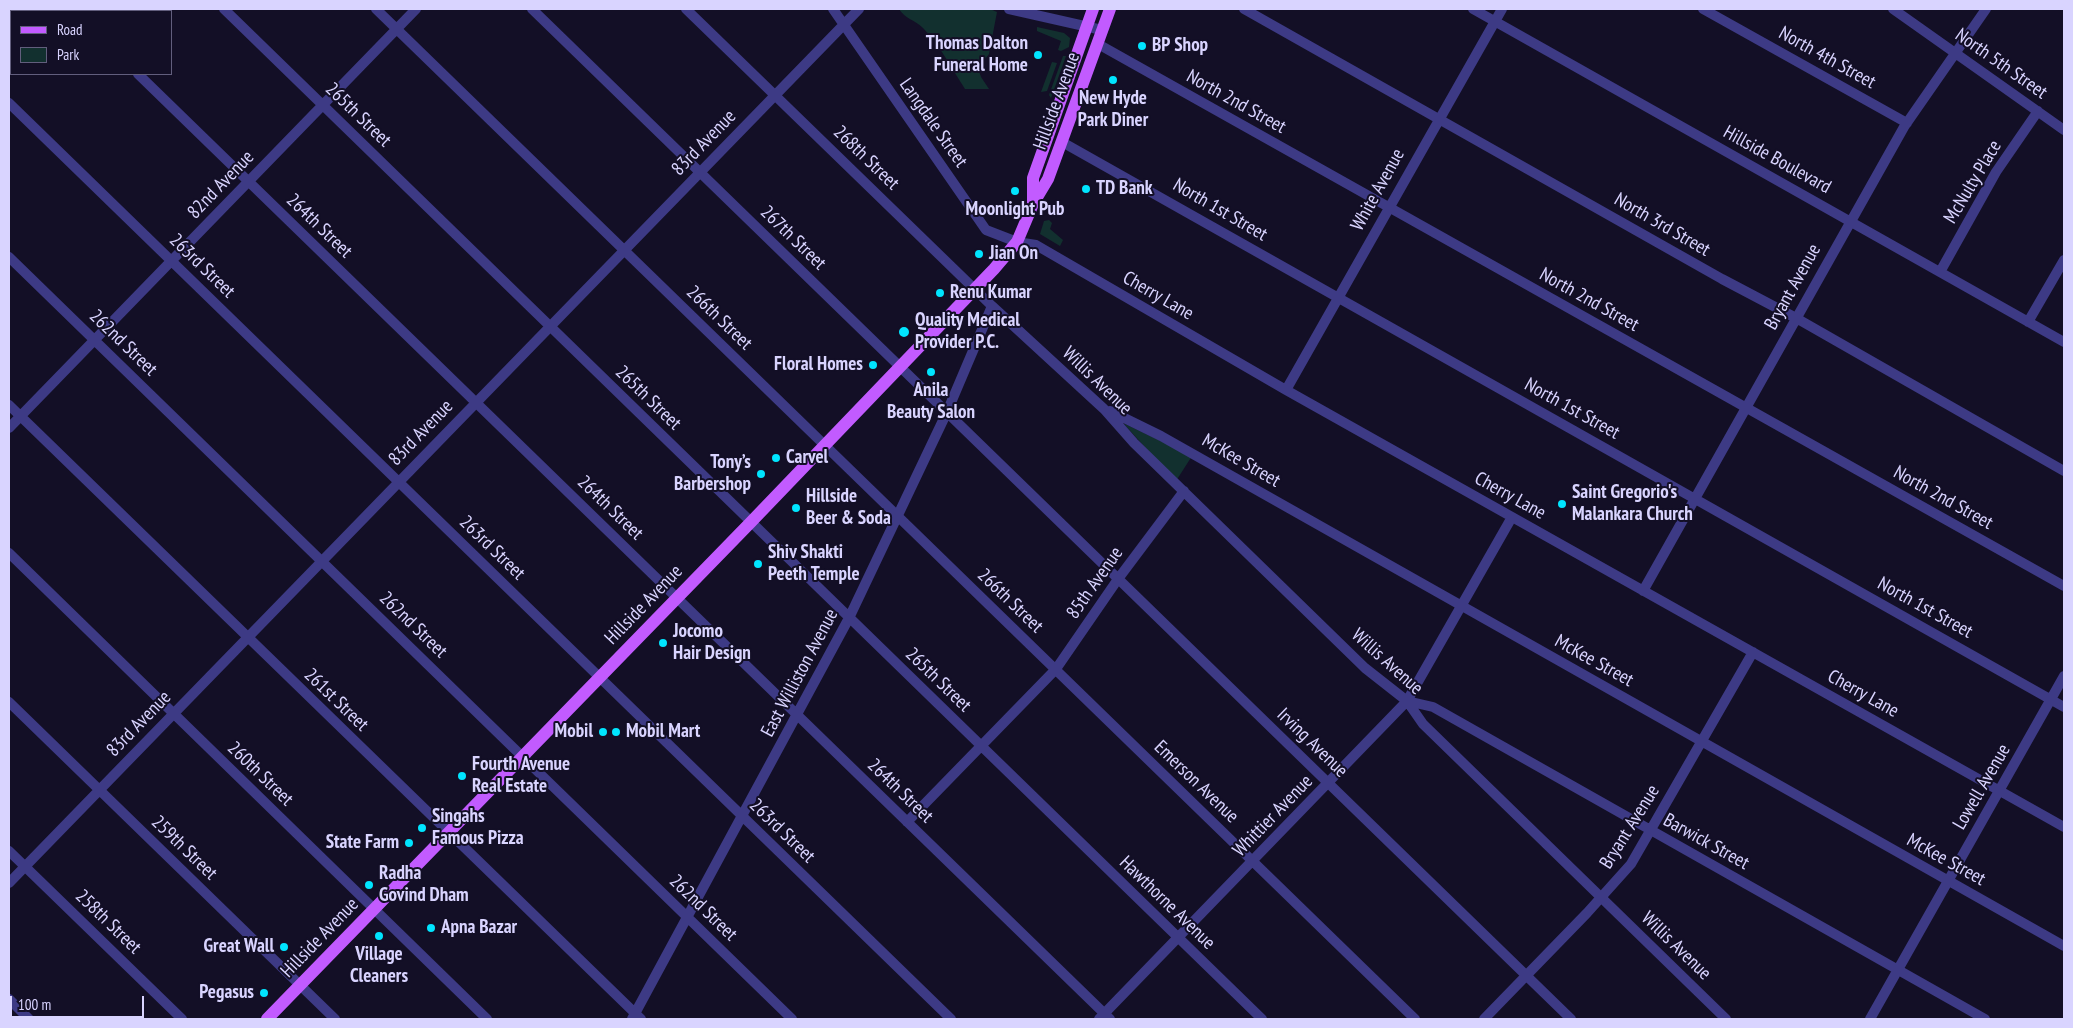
<!DOCTYPE html>
<meta charset="utf-8">
<style>
body{margin:0}
#map{position:relative;width:2073px;height:1028px;overflow:hidden;background:#130f26;font-family:"PT Sans Narrow",sans-serif}
canvas{display:block}
.frame{position:absolute;inset:0;border:10px solid #d9d4ff;pointer-events:none}
.legend{position:absolute;left:10px;top:10px;width:162px;height:65px;box-sizing:border-box;background:#130f26;border:1px solid #625e7d;margin:0;padding:6px 9px;list-style:none;font-size:15px;color:#d9d4ff}
.legend li{display:flex;align-items:center;gap:10px;height:25px}
.legend b{width:25px;border:1px solid #625e7d}
.scale{position:absolute;left:10px;top:996px;width:134px;height:22px;box-sizing:border-box;border:2px solid #d9d4ff;border-top:0;padding-left:6px;font-size:15px;line-height:18px;white-space:nowrap;color:#d9d4ff;-webkit-text-stroke:4px #130f26;paint-order:stroke}
</style>
<div id="map">
<canvas width="2073" height="1028"></canvas>
<div class="frame"></div>
<ul class="legend">
<li><b style="height:6px;background:#c25bff"></b>Road</li>
<li><b style="height:14px;background:#12302f"></b>Park</li>
</ul>
<div class="scale">100 m</div>
</div>
<script>
const ctx = document.querySelector('canvas').getContext('2d');
ctx.lineJoin = 'round';
function paint(path, color) { ctx.fillStyle = color; ctx.fill(path, 'evenodd'); }
function stroke(path, color, width, dash) { ctx.strokeStyle = color; ctx.lineWidth = width; ctx.lineCap = dash ? 'butt' : 'round'; ctx.setLineDash(dash || []); ctx.stroke(path); }
function drawText(font, color, halo, rows, align = 'center') {
  ctx.font = font + ' "PT Sans Narrow",sans-serif'; ctx.lineWidth = 4; ctx.setLineDash([]); ctx.textBaseline = 'middle'; ctx.strokeStyle = halo; ctx.fillStyle = color; for (const [text, x, y, turn = 0] of rows) {
    ctx.save(); ctx.translate(x, y); ctx.rotate((+turn || 0) * Math.PI / 180); ctx.textAlign = isNaN(turn) ? turn : align; if (halo) ctx.strokeText(text, 0, 0); ctx.fillText(text, 0, 0); ctx.restore();
  }
}
const green = new Path2D(`
 M899,9h91l7,3 -8,42 -8,10 -2,7 2,6 8,12h-24c-13,-20 -25,-44 -42,-61 -8,-8 -18,-9 -24,-19z
 M1037,27l27,6 6,5 -1,9 -8,4 -3,-1 3,-9 -24,-10z
 M1063,56h3l-15,42 -2,-3z
 M1052,62l5,1 -10,28 -6,1z
 M1049,220l3,3 -2,6 13,11 -3,6 -20,-12 4,-13z
 M1123,423l69,33 -16,25z`);
const street = new Path2D(`
 M71,9l2,2
 M224,9l1038,1010
 M376,9l1039,1010
 M532,9l1039,1010
 M686,9l306,297 112,103 30,34 231,225 42,33 16,23 303,295
 M833,9l153,221 31,12 19,3 250,145 778,437
 M1009,9l93,21
 M1244,9l478,270 74,39 268,153
 M1473,9l591,333
 M1703,9l204,114
 M1893,9l171,121
 M28,11l3,-2
 M9,31l2,-2
 M1098,44l966,542
 M138,74l972,945
 M9,103l942,916
 M1062,142l1002,565
 M9,257l783,762
 M1940,272l56,-100 42,-61
 M2028,322l36,-62
 M1286,390l216,-381
 M9,405l632,614
 M1110,411l51,25 903,510
 M9,428l407,-419
 M9,553l478,466
 M1643,591l261,-464 82,-118
 M1407,701l26,6 552,312
 M9,702l326,317
 M907,822l149,-153 62,-90 66,-88
 M9,851l173,168
 M9,883l850,-874
 M9,999l20,20
 M632,1019l217,-401 98,-206 45,-106
 M1099,1019l308,-318 105,-184
 M1484,1019l103,-106 44,-49 122,-212
 M1870,1019l194,-343`);
const primary = new Path2D(`
 M1033,204v-26l60,-169
 M267,1019l484,-497 243,-253 23,-27 16,-38 15,-25 62,-170`);
const markers = [
 [1142,46,5,"#00e5ff"],
 [1038,55,5,"#00e5ff"],
 [1113,80,5,"#00e5ff"],
 [1086,189,5,"#00e5ff"],
 [1015,191,5,"#00e5ff"],
 [979,254,5,"#00e5ff"],
 [940,293,5,"#00e5ff"],
 [904,332,6,"#00e5ff"],
 [873,365,5,"#00e5ff"],
 [931,372,5,"#00e5ff"],
 [776,458,5,"#00e5ff"],
 [761,474,5,"#00e5ff"],
 [1562,504,5,"#00e5ff"],
 [796,508,5,"#00e5ff"],
 [758,564,5,"#00e5ff"],
 [663,643,5,"#00e5ff"],
 [603,732,5,"#00e5ff"],
 [616,732,5,"#00e5ff"],
 [462,776,5,"#00e5ff"],
 [422,828,5,"#00e5ff"],
 [409,843,5,"#00e5ff"],
 [369,885,5,"#00e5ff"],
 [431,928,5,"#00e5ff"],
 [379,936,5,"#00e5ff"],
 [284,947,5,"#00e5ff"],
 [264,993,5,"#00e5ff"]
];
const poiNames = [
 ["Thomas Dalton",1028,44,"right"],
 ["Funeral Home",1028,66,"right"],
 ["BP Shop",1152,46],
 ["New Hyde",1113,99,"center"],
 ["Park Diner",1113,121,"center"],
 ["TD Bank",1096,189],
 ["Moonlight Pub",1015,210,"center"],
 ["Jian On",989,254],
 ["Renu Kumar",950,293],
 ["Quality Medical",915,321],
 ["Provider P.C.",915,343],
 ["Floral Homes",863,365,"right"],
 ["Anila",931,391,"center"],
 ["Beauty Salon",931,413,"center"],
 ["Carvel",786,458],
 ["Tony’s",751,463,"right"],
 ["Barbershop",751,485,"right"],
 ["Saint Gregorio's",1572,493],
 ["Malankara Church",1572,515],
 ["Hillside",806,497],
 ["Beer & Soda",806,519],
 ["Shiv Shakti",768,553],
 ["Peeth Temple",768,575],
 ["Jocomo",673,632],
 ["Hair Design",673,654],
 ["Mobil",593,732,"right"],
 ["Mobil Mart",626,732],
 ["Fourth Avenue",472,765],
 ["Real Estate",472,787],
 ["Singahs",432,817],
 ["Famous Pizza",432,839],
 ["State Farm",399,843,"right"],
 ["Radha",379,874],
 ["Govind Dham",379,896],
 ["Apna Bazar",441,928],
 ["Great Wall",274,947,"right"],
 ["Village",379,955,"center"],
 ["Cleaners",379,977,"center"],
 ["Pegasus",254,993,"right"]
];
const streetNames = [
 ["North 4th Street",1827,58,29],
 ["North 5th Street",2001,64,35],
 ["Hillside Avenue",1057,101,-70],
 ["North 2nd Street",1236,102,29],
 ["265th Street",358,115,44],
 ["Langdale Street",933,123,55],
 ["83rd Avenue",704,143,-46],
 ["268th Street",866,158,44],
 ["Hillside Boulevard",1777,160,29],
 ["McNulty Place",1973,182,-59],
 ["82nd Avenue",221,185,-46],
 ["White Avenue",1378,190,-61],
 ["North 1st Street",1220,210,30],
 ["North 3rd Street",1662,225,30],
 ["264th Street",319,226,44],
 ["267th Street",793,238,44],
 ["263rd Street",202,266,44],
 ["Bryant Avenue",1793,287,-61],
 ["Cherry Lane",1158,296,30],
 ["North 2nd Street",1589,300,29],
 ["266th Street",719,318,44],
 ["262nd Street",123,343,44],
 ["Willis Avenue",1097,381,44],
 ["265th Street",648,398,44],
 ["North 1st Street",1572,409,29],
 ["83rd Avenue",421,433,-46],
 ["McKee Street",1241,461,30],
 ["Cherry Lane",1510,496,29],
 ["North 2nd Street",1943,498,29],
 ["264th Street",610,508,44],
 ["263rd Street",492,548,44],
 ["85th Avenue",1095,583,-55],
 ["266th Street",1010,601,44],
 ["Hillside Avenue",644,605,-46],
 ["North 1st Street",1925,608,29],
 ["262nd Street",413,625,44],
 ["McKee Street",1594,661,29],
 ["Willis Avenue",1387,662,42],
 ["East Williston Avenue",800,673,-62],
 ["265th Street",938,680,44],
 ["Cherry Lane",1863,694,29],
 ["261st Street",336,700,44],
 ["83rd Avenue",139,724,-46],
 ["Irving Avenue",1312,743,44],
 ["260th Street",260,774,44],
 ["Emerson Avenue",1196,782,44],
 ["Lowell Avenue",1982,787,-60],
 ["264th Street",900,791,44],
 ["Whittier Avenue",1273,816,-46],
 ["Bryant Avenue",1630,827,-58],
 ["263rd Street",782,831,44],
 ["Barwick Street",1706,842,29],
 ["259th Street",184,848,44],
 ["McKee Street",1946,860,29],
 ["Hawthorne Avenue",1167,903,44],
 ["262nd Street",703,908,44],
 ["258th Street",108,922,44],
 ["Hillside Avenue",320,938,-46],
 ["Willis Avenue",1676,946,44]
];
paint(green, '#12302f');
stroke(street, '#3d3a85', 10);
stroke(primary, '#c25bff', 12);
for (const [x, y, r, color] of markers) { const dot = new Path2D(); dot.arc(x, y, r, 0, 2 * Math.PI); ctx.fillStyle = color; ctx.fill(dot); stroke(dot, '#130f26', 2); }
drawText('bold 19px', '#d9d4ff', '#130f26', poiNames, 'left');
drawText('19px', '#d9d4ff', '#130f26', streetNames);
</script>
